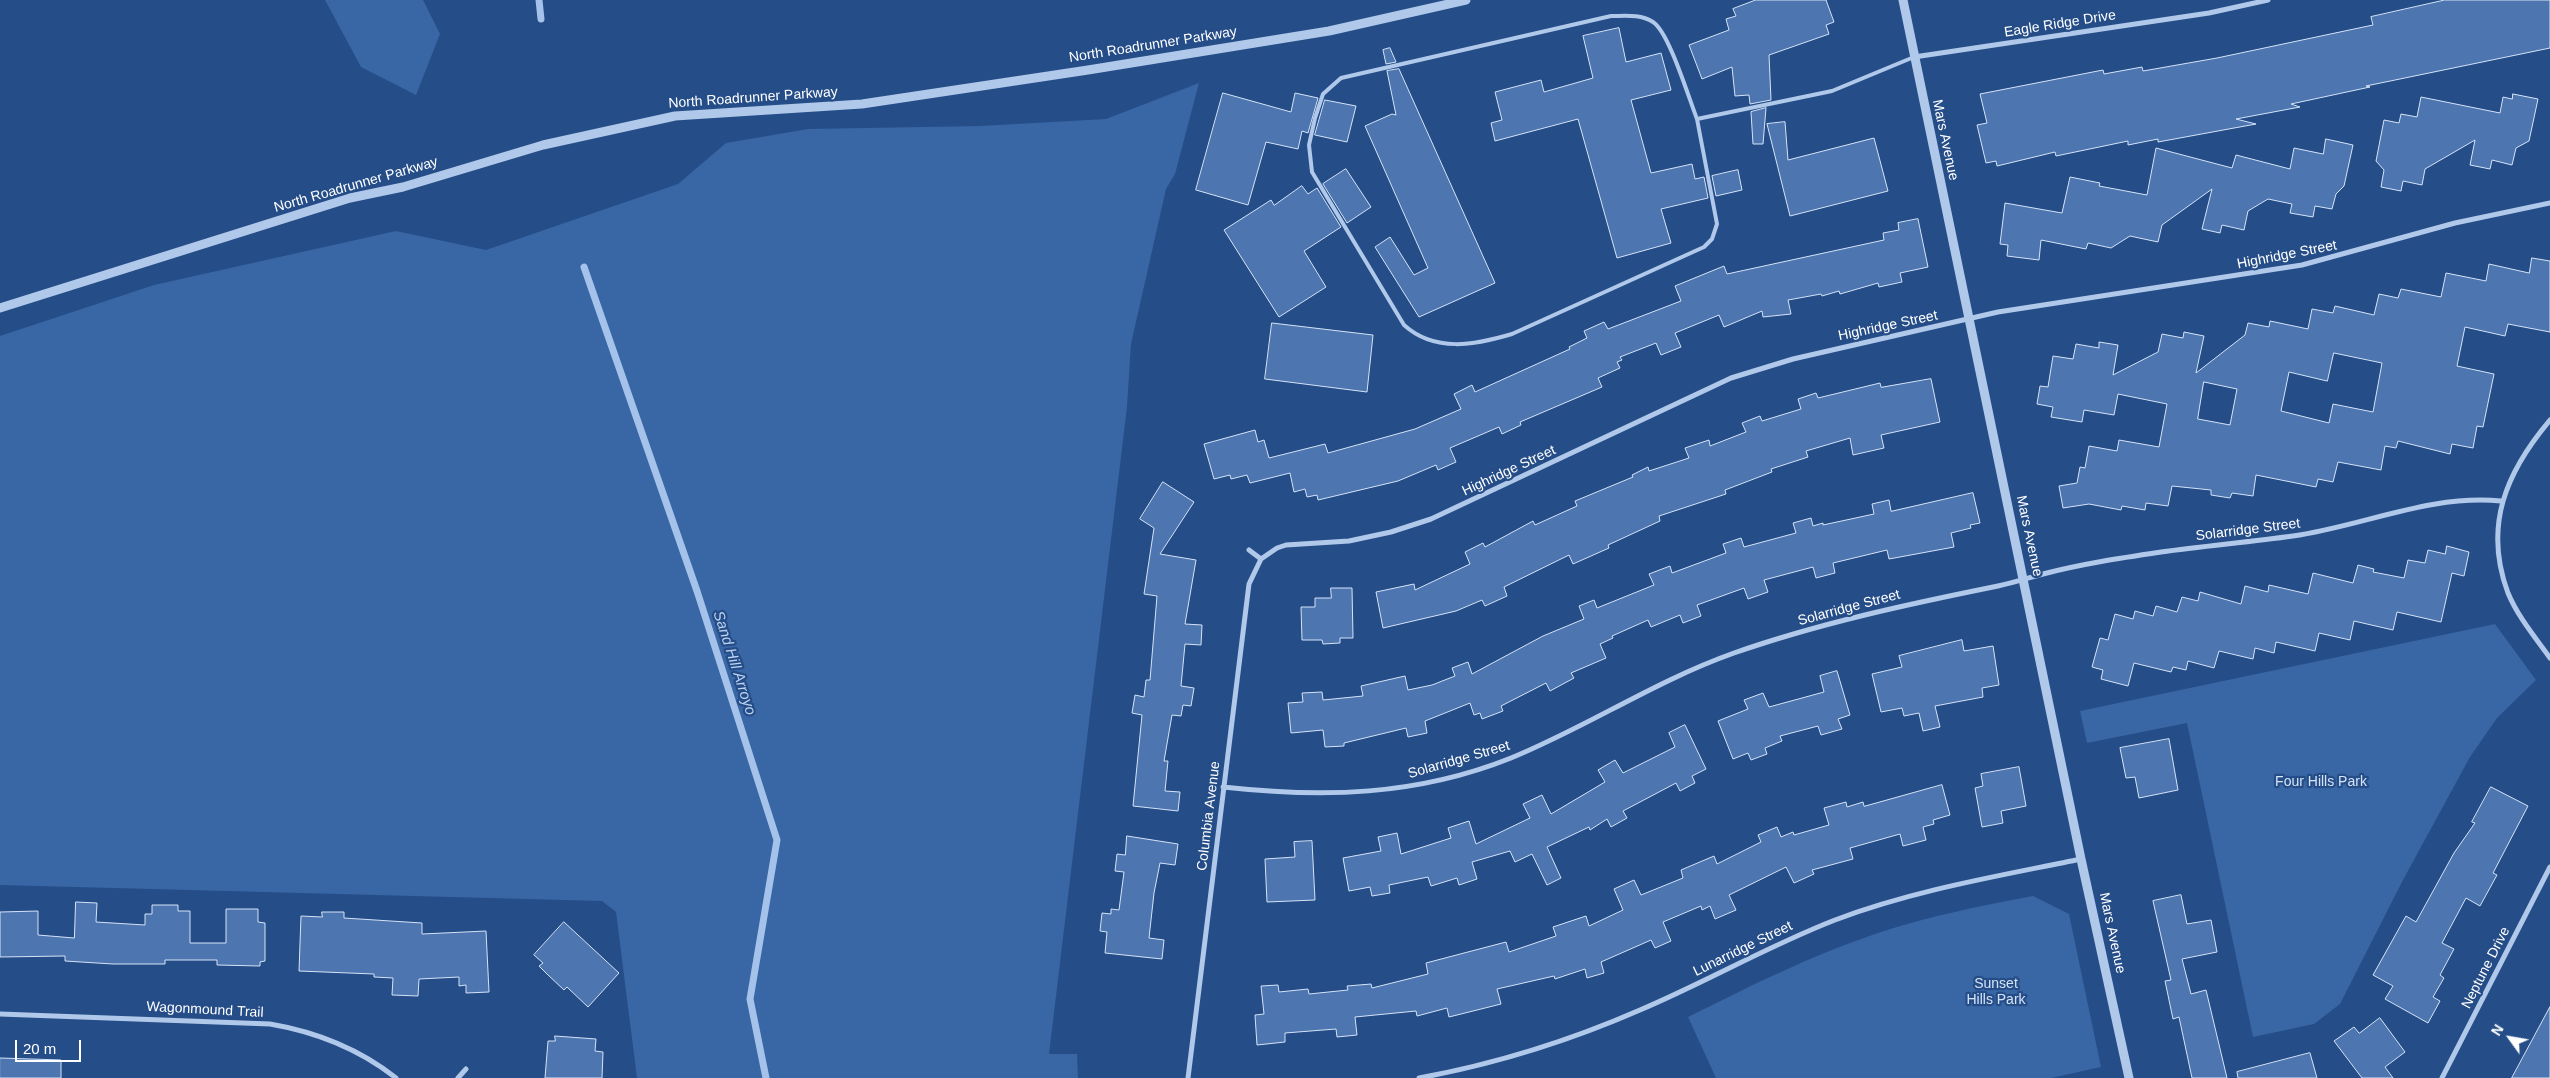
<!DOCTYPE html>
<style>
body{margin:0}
#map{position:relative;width:2550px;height:1078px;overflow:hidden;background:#254d88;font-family:Helvetica,sans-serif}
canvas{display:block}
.north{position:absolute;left:2485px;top:1013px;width:50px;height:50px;-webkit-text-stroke:4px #254d88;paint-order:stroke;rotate:302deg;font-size:14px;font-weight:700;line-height:20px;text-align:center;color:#fff}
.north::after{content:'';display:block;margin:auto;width:18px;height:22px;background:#fff;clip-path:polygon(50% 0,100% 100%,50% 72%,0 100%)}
.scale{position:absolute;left:15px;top:1040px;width:66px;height:22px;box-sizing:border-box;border:2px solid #fff;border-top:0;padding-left:6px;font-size:15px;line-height:18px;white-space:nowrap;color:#fff;-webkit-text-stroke:4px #254d88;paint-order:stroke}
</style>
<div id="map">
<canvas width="2550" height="1078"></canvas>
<div class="north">N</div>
<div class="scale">20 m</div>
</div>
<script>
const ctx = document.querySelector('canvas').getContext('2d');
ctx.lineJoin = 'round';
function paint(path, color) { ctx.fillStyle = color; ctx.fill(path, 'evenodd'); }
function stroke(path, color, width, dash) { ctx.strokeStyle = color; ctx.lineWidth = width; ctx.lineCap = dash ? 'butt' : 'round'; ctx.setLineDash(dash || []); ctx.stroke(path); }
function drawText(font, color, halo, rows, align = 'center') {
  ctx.font = font + ' Helvetica,sans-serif'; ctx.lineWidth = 4.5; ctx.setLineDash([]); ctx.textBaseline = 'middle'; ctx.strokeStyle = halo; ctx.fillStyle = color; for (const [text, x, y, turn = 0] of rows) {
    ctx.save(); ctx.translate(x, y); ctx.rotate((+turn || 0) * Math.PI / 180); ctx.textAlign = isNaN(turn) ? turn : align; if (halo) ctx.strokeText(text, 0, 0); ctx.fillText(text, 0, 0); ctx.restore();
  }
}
const green = new Path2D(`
 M325,0h98l17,34 -24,61 -55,-28z
 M1199,83l-24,91 -9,15 -35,155 -4,63 -78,647h28l1,24h-441l-21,-166 -14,-11 -602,-16v-549l154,-51 242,-54 90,19 192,-66 48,-41 82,-14 172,-3 126,-7z
 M2495,624l41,56 -39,38 -27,39 -67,123 -63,124 -26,20 -61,13 -66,-314 -100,20 -7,-32z
 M2033,896l36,18 32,153 -50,11h-335l-28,-61c62,-31 124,-62 190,-84 50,-17 103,-27 155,-37z`);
const stream = new Path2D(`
 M539,0l2,19
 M584,267l113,324 80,249 -27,159 16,79`);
const building = new Path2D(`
 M1756,0h70l8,22 -8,3 3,9 -60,21 2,45 -21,4 -1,-9 -14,1 -3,-29 -30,12 -13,-34 40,-15 -3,-11 10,-3 -3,-7z
 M2445,0h105v48l-184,38 4,1 -79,17 9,3 -64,12 20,5 -98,18v-3l-30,6v-4l-72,15 -1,-4 -58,14 -1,-5 -10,2 -9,-38 10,-2 -7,-29 123,-24 1,4 38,-7 1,4 74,-13 156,-33 -2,-8z
 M1619,28l7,34 35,-9 10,37 -40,10 20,73 41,-9 3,15 9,-2 4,21 -47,11 10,34 -54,15 -39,-139 -83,22 -4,-18 11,-3 -7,-28 46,-12 3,12 49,-14 -10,-42z
 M1390,48l6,14 -10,2 -3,-14z
 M1399,69l96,214 -76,34 -44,-70 15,-10 24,38 14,-7 -63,-142 27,-12 4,1 -9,-44z
 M1223,93l68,19 4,-19 23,5 -10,35 -6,-2 -4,18 -32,-7 -18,63 -52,-15z
 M2513,94l25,5 -9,42 -13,7 -4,17 -20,-5 -2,9 -20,-4 5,-25 -50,29 -3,16 -19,-4 -2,10 -20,-4 3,-17 -8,-9 8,-41 15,3 2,-9 16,3 4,-20 79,16 3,-16 9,2z
 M1325,100l31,6 -9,36 -32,-7z
 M1766,108l-3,36h-10l-2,-32z
 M1785,122l3,38 86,-22 14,53 -98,25 -23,-92z
 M2326,139l27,6 -9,41 -8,8 -4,15 -17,-3 -2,11 -23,-4 2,-9 -24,-5 -20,12 -4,19 -22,-5 -2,8 -18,-4 10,-40 -50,36 -4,17 -28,-6 -19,12 -23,-5 -2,6 -45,-9 -2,20 -32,-4 1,-11 -8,-1 5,-41 57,10 8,-36 30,6 -1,3 48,9 9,-47 76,20 4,-13 54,14 4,-21 29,6z
 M1346,169l25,38 -24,16 -24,-39z
 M1738,170l4,20 -26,6 -4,-20z
 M1302,186l6,8 9,-6 24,39 -37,24 22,36 -47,30 -55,-87 47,-30 3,5z
 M1918,219l10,48 -28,6 2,9 -23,5 -1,-4 -38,11 -1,-3 -17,5 -1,-2 -33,6 3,14 -28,3 -1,-6 -38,16 -5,-12 -44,18 6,14 -20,8 -5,-12 -36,14 2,3 -5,2 3,6 -22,10 4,9 -82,35 1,3 -19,9 -3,-7 -49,21 6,14 -18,8 -2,-5 -38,16 -80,19 -1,-5 -10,2 -2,-8 -11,3 -4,-19 -40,10 -3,-8 -16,4 -1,-4 -16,4 -10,-35 51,-14 3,12 6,-2 5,18 56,-14 3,9 87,-24 46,-20 -7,-15 18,-9 3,7 95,-43 -1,-2 18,-9 -3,-7 20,-9 4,7 73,-28 -6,-15 49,-20 3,8 157,-34 -1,-7 16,-3 -1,-7z
 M2532,258l18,3v71l-42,-8 -3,12 -40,-9 -8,39 37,8 -11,53 -6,-1 -4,22 -21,-4 -2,10 -52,-13 -2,7 -11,-2 -4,24 -43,-8 -5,20 -15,-3 -2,8 -60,-12 -3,21 -21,-3 -2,5 -19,-3v-5l-39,-4 -4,20 -22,-3 -1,7 -23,-4 -1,4 -32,-6 -26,4 -4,-22 18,-3 3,-16 5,1 4,-22 28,5 2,-11 40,7 8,-43 -49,-10 -4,21 -30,-5 -2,12 -31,-5 2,-10 -16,-3 3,-18 8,1 5,-31 20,3 3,-15 23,4v-6l19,3 -5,30 45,-23 4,-18 21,4 1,-6 20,4 -8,37 49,-38 3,-12 21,4 1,-6 38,8 4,-20 21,4 2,-7 39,9 5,-21 19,4 3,-9 40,8 5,-24 40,8 3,-17 40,9zM2334,353l48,10 -9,49 -40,-8 -4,19 -48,-12 8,-39 38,9zM2204,382l33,7 -7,36 -32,-6z
 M1272,323l101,12 -6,57 -102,-13z
 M1931,379l9,43 -59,13 3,13 -31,7 -3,-17 -44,13 2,6 -37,12 1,3 -47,18 1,4 -67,22 1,5 -52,24 1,3 -36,16 -4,-9 -65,32 3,9 -22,10 -3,-6 -26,11 -73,17 -7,-36 38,-8 1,6 55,-26 -5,-12 18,-9 2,4 48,-26 2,4 42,-19 -2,-5 58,-24 -1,-2 16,-8 1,4 40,-13 -4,-10 24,-8 1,6 36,-14 -4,-9 18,-7 2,5 39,-12 -3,-10 18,-6 2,5 62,-15 1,4z
 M1163,482l31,20 -34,52 36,6 -11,64 17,1 -1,20 -16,-1 -4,42 13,2 -3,18 -8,-1 -2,11 -9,-1 -8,46h4l-3,30 15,1 -2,19 -45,-5 9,-91 -10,-2 3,-18 9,2 2,-17h4l7,-84 -13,-2 10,-66 -14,-9z
 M1973,493l7,30 -10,2 1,3 -20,5 3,14 -65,12 -2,-9 -54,13 2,10 -19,5 -3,-11 -49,13 4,12 -20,7 -4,-11 -47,17 4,11 -18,7 -3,-8 -29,12 -3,-7 -36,16 1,2 -13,6 6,14 -35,15 3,5 -24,13 -4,-8 -45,23 2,5 -21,8 -2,-6 -6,2 -4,-12 -45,18 2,12 -19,4 -2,-9 -62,15v3l-19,1 -2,-17 -32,3 -3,-30 15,-1 -1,-9 20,-1 1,8 40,-4 -2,-10 44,-10 3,14 24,-5 23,-9 -3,-8 16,-6 4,12 71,-38 41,-17 -5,-13 15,-6 3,8 57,-23 -5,-11 21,-8 2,7 54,-20 -3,-9 18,-6 3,9 52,-14 -3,-10 18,-5 2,8 10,-3v2l51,-11 -2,-10 17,-4 2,11z
 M2447,546l22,6 -5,24 -12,-3 -11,49 -44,-10 -4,18 -39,-9 -4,19 -31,-7 -4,18 -39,-9 -2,11 -19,-5 -2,11 -34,-8 -5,17 -26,-7 -2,9 -13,-3 -2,5 -37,-9 -6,23 -27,-7 2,-9 -11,-3 8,-29 8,2 7,-26 18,5 2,-8 18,5 3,-10 21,6 5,-15 16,4 2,-9 41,12 4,-18 23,6 1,-7 39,9 5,-21 40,10 5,-18 16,4 -1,3 31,6 4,-18 17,3 3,-13 17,4z
 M1331,588h21l1,50h-13v5l-17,1 -1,-4h-20l-1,-33h14v-9h16z
 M1962,640l2,11 29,-5 6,39 -17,3 1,9 -48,9 5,21 -17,4 -4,-18 -15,3 -2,-8 -21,4 -9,-38 30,-7 -3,-11z
 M1837,671l13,44 -12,4 4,10 -21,6 -3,-9 -38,10 2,5 -17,7 2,6 -16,6 -3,-7 -15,6 -15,-38 30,-12 -4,-9 19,-7 6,14 55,-15 -4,-16z
 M1685,725l21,44 -14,7 3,7 -15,8 -4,-8 -53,28 4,7 -16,9 -4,-8 -17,11 -1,-3 -42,20 14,31 -14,7 -15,-31 -17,8 -5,-11 -38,11 5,17 -18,6 -2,-7 -26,8 -3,-9 -39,8 1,8 -18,3 -2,-9 -21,4 -6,-33 38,-7 -3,-14 19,-4 4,21 50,-16 -3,-10 21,-7 7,23 54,-26 -7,-14 19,-9 9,19 54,-32 -7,-12 17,-10 8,13 52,-26 -6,-14z
 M2169,739l9,51 -39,8 -4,-21 -9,1 -6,-30z
 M2019,767l7,39 -25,5 2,12 -21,4 -7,-39 8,-2 -2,-12z
 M1942,785l8,30 -17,5 1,4 -11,3 3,13 -23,6 -3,-12 -50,14 3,11 -41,11 2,4 -20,9 -8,-16 -57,28 7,15 -21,9 -5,-13 -8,4 -1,-4 -38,16 8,19 -16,7 -4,-8 -50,22 3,11 -17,5 -2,-9 -30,10 -1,-3 -57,13 4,15 -52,13 -2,-9 -30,8 -1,-5 -61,6 2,18 -20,2 -1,-8 -51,4v9l-28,3 -2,-30 9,-1 -3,-28 17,-1 1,7 29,-3 1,5 39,-4 -1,-4 24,-2 1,4 56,-14 -2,-11 80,-21 3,10 47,-16 -3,-9 33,-11 3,10 34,-16 -9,-21 20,-9 7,15 42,-17 -2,-8 33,-14 3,8 44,-22 -3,-7 19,-8 4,10 12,-5 1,3 35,-10 -5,-17 22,-6 1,5 16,-5 1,4z
 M2491,787l37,19 -35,67 4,2 -17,31 -14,-8 -24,45 12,6 -14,26 4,3 -11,19 7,4 -12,22 -43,-24 8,-13 -20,-11 33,-59 10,6 38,-69 21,-30 -3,-1z
 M1127,836l51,8 -3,21 -15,-2 -6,30 -5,45 15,2 -2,19 -57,-6 2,-21 -7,-1 2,-18 9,1v-5l8,1 5,-38 -9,-1 2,-17 8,1z
 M1312,841l3,59 -48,2 -2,-43 30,-2 -1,-15z
 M2181,895l6,29 24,-4 6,32 -35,7 9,35 15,-4 21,88h-35l-13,-61 -6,2 -8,-38 6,-1 -18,-79z
 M76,902l21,1 -1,19 49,3v-11h7v-9h26v6h12v32h36v-34h32v13l7,1v38l-5,1v4l-43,-1v-5h-52v4h-52l-48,-3v-5l-65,1v-45l38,-1v24l36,3z
 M322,912h22v6l78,5v11l64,-3 3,61 -23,1v-8l-7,1v-9l-40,2 -1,17 -26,-1 1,-17 -19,-1v-3l-75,-3 2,-55 21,1z
 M564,922l55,51 -31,34 -21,-20 -3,3 -17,-16 -8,-8 4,-3 -9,-8z
 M2550,1007v71h-38z
 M2380,1018l25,34 -20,15 8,11h-31l-28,-37 20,-14 5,6z
 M555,1036l41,3 -1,12 8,1 -1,26h-57l3,-37h7z
 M2310,1053l7,25h-79l-1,-6z
 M0,1058l61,2v18h-61z`);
const service = new Path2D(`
 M1697,119l20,105 -5,15 -8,8 -192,87c-37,11 -77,19 -108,-9l-92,-153 -3,-27 6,-27 8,-24 18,-16 270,-62c15,0 29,-2 42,6 16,10 36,77 44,97l135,-28 82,-34`);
const minor = new Path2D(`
 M1914,57l295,-44 59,-13
 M2550,420c-44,52 -67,106 -42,173 10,24 27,44 42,65
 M1249,550l12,9
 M1223,787c100,11 193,9 288,-29 76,-31 144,-77 223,-105 86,-30 175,-49 264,-67 15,-3 30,-8 45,-12 38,-10 78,-16 118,-22 44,-6 88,-10 132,-16 70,-10 137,-42 208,-35
 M0,1014l270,10c47,8 88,24 126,54
 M458,1078l8,-9
 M1188,1078l61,-494 12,-25 16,-11 9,-3 63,-4 42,-9 40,-13 300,-141 62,-19 205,-47 304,-47 153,-42 95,-20
 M1419,1078c76,-14 150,-37 221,-68 66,-28 128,-64 195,-90 79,-30 164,-44 246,-61
 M2442,1078l108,-211`);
const tertiary = new Path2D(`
 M1903,0l178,859 48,219
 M0,308l350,-110 53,-11 140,-42 132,-29 187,-12 226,-34 241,-39 137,-31`);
const streetNames = [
 ["Eagle Ridge Drive",2060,24,-9],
 ["North Roadrunner Parkway",1153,45,-9],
 ["North Roadrunner Parkway",753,98,-4],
 ["Mars Avenue",1945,140,78],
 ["North Roadrunner Parkway",356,185,-16],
 ["Highridge Street",2287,255,-11],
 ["Highridge Street",1888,326,-12],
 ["Highridge Street",1509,471,-25],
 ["Solarridge Street",2248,530,-7],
 ["Mars Avenue",2029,536,78],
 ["Solarridge Street",1849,608,-15],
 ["Solarridge Street",1459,760,-16],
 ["Columbia Avenue",1209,816,-83],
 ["Mars Avenue",2112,933,78],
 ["Lunarridge Street",1743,949,-26],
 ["Neptune Drive",2486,968,-63],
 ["Wagonmound Trail",205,1010,3]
];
const parkNames = [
 ["Four Hills Park",2321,782],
 ["Sunset",1996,984],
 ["Hills Park",1996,1000]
];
const waterNames = [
 ["Sand Hill Arroyo",734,663,72]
];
paint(green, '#3966a5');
stroke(stream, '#a5c2ea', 7);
paint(building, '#4d76b0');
stroke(building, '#d5e3f7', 1);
stroke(service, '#b0c8e9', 4);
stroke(minor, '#b0c8e9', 5);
stroke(tertiary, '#b0c8e9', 9);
drawText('14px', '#fff', '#254d88', streetNames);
drawText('14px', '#d5e3f7', '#254d88', parkNames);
drawText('italic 15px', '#bcd2f1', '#254d88', waterNames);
</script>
